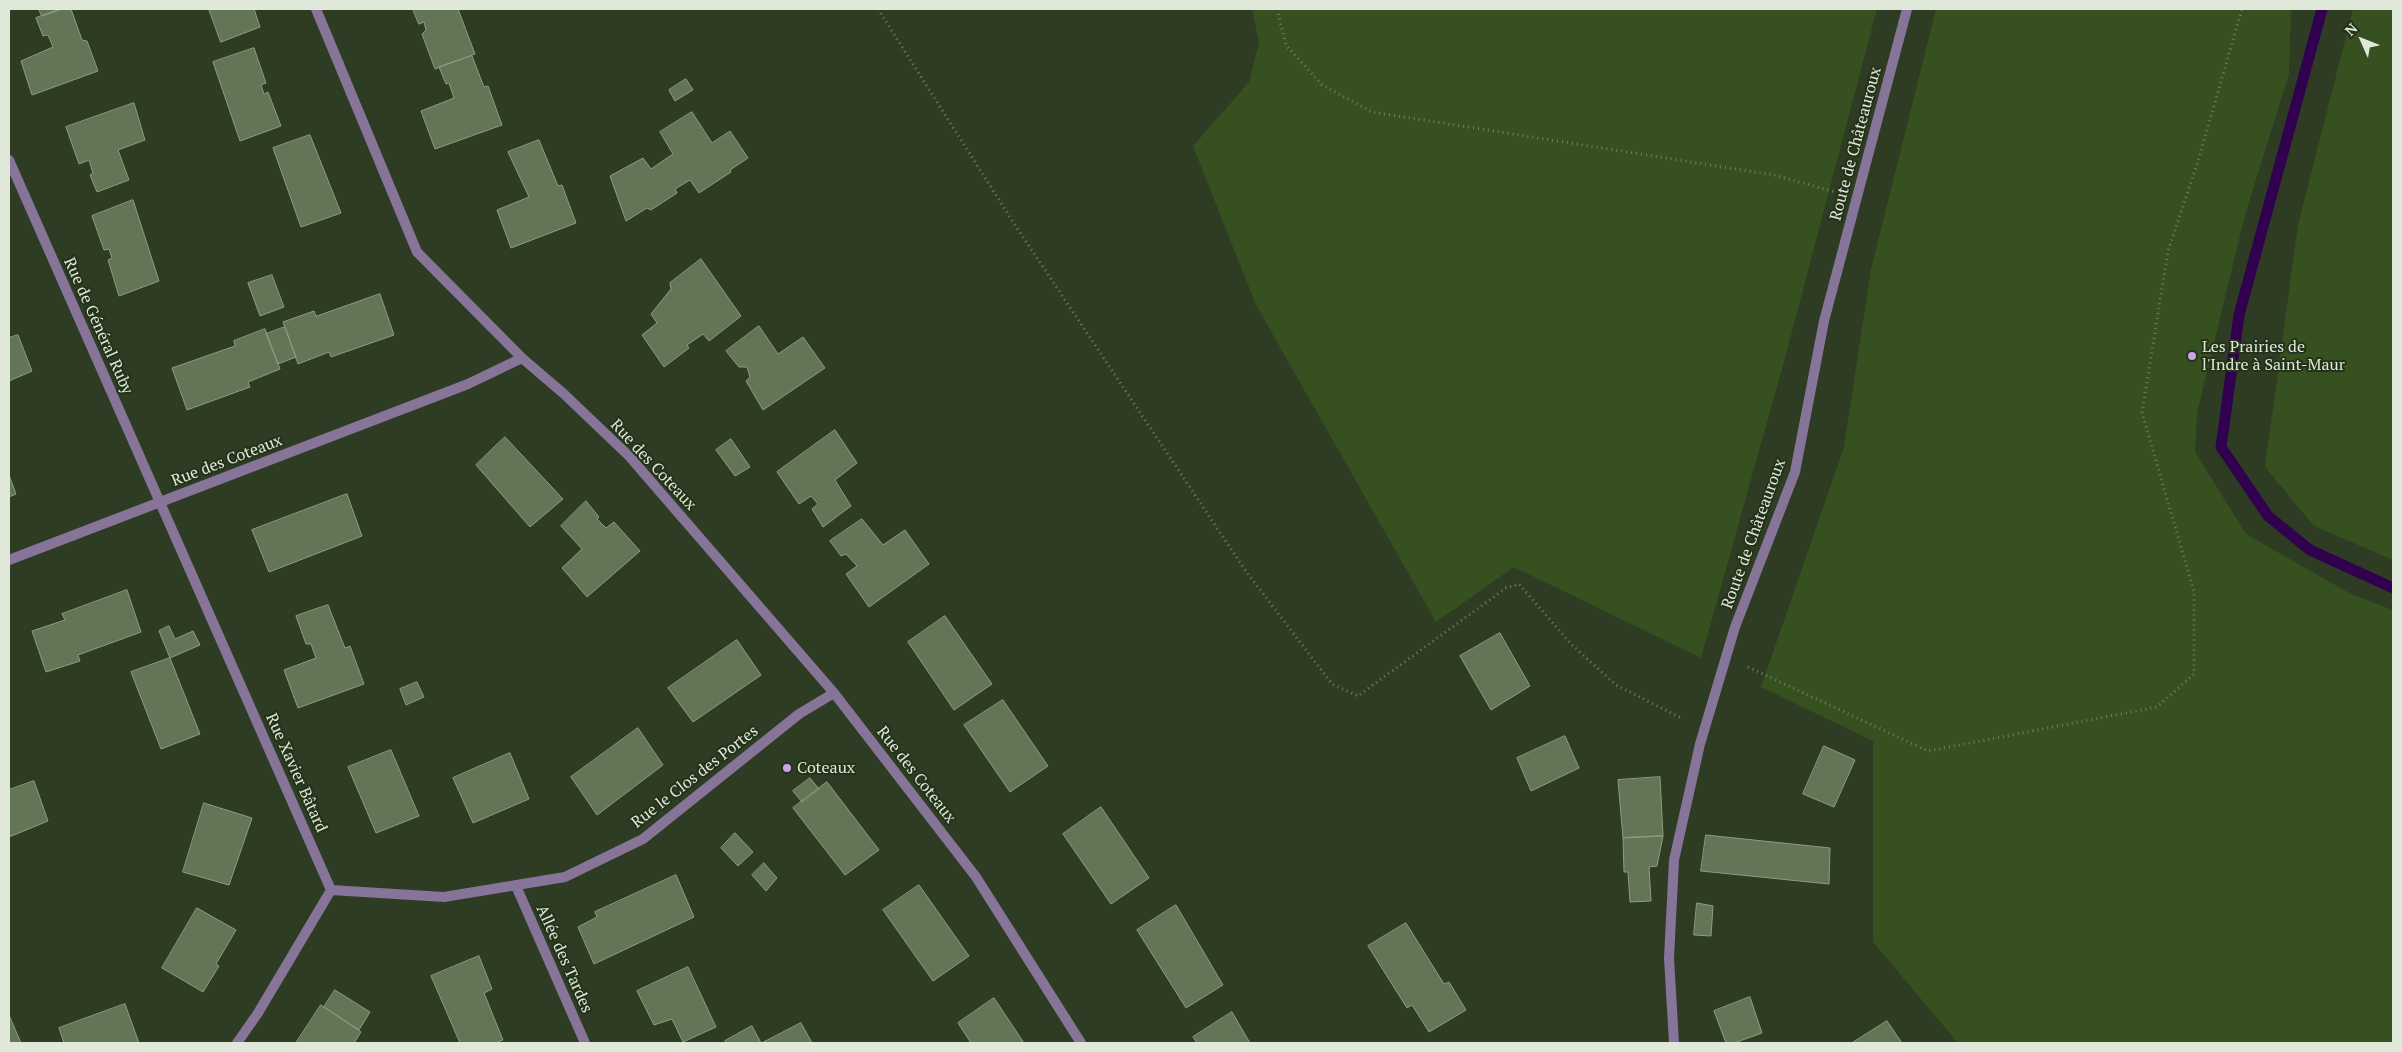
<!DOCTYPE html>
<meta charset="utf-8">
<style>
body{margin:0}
#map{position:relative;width:2402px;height:1052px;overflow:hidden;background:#2e3c23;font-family:"PT Serif",serif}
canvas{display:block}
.frame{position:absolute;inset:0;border:10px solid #dfe8d9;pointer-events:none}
.north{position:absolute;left:2337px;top:15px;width:50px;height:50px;-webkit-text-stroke:4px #243219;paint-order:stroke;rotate:314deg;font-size:14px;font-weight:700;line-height:20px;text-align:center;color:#dfe8d9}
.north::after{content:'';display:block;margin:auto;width:18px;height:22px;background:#dfe8d9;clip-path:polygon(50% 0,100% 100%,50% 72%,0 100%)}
</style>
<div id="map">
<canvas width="2402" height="1052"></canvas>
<div class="frame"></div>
<div class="north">N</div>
</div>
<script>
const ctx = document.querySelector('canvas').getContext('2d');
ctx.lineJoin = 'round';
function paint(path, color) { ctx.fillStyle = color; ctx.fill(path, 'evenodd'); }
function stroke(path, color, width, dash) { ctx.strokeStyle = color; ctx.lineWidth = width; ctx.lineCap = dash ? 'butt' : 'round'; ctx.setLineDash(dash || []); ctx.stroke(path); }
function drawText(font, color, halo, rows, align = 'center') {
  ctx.font = font + ' "PT Serif",serif'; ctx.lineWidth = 4; ctx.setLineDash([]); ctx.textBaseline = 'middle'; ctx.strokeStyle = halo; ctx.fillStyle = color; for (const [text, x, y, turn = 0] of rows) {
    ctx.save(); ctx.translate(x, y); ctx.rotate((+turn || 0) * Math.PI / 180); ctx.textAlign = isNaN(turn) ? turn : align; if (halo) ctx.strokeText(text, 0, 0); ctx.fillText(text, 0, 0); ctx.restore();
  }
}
const green = new Path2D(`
 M1252,9h625l-92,349 -84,300 -187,-91 -78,55 -180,-317 -63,-159 56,-64 10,-40z
 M1936,9h355l-2,65 -44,141 -48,198 -2,39 51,82 105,60 42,16v433h-435l-85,-101v-201l-112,-54 83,-240 27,-178z
 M2353,9h40v551l-79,-34 -49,-59 33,-242z`);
const stream = new Path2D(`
 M2322,9l-83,306 -18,132 47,69 42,34 83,38`);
const building = new Path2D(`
 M39,9h23l-20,7z
 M61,9h10l11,31 5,1 11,30 -66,24 -11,-34 32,-14 -5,-12 -5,1 -7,-18z
 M209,9h45l6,18 -39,15z
 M413,9h45l17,45 -40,15 -13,-35 4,-4 -2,-8 -5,2z
 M254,48l12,35 -5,2 3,9 4,-2 13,34 -41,15 -27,-79z
 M472,56l12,31 4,-1 14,39 -67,24 -14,-38 33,-13 -5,-15 -3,1 -7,-17z
 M686,79l7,11 -18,11 -6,-11z
 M134,103l11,37 -27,10 11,30 -32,12 -7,-17 3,-2 -4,-13 -10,4 -13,-37z
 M692,112l20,31 18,-12 18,27 -18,12 1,2 -32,21 -9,-13 -15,9 2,4 -26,17 -4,-2 -21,13 -16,-45 33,-18 8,11 22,-15 -13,-22z
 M310,135l31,78 -40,14 -28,-79z
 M539,140l19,46 4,-1 14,38 -65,25 -14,-38 32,-13 -21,-45z
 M133,200l26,81 -40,15 -11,-36 4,-2 -3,-9 -5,1 -12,-34z
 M701,259l40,57 -32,25 -6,-7 -16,11 2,3 -25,19 -22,-32 15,-12 -6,-9 20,-25 -1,-6z
 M272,275l12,32 -24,9 -12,-33z
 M380,294l14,41 -63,22 -2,-5 -31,12 -15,-42 31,-11 2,5z
 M759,326l19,28 25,-17 22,31 -62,42 -17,-29 4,-4 -3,-10h-8l-13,-16z
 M285,327l11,30 -18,7 -12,-30z
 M265,329l15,40 -32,13 2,5 -63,23 -15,-42 63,-22 -1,-5z
 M18,335l14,36 -23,10v-43z
 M835,430l22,33 -22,17 16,26 -28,21 -11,-18 6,-5 -7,-8 -12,8 -22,-32z
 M505,437l58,62 -33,28 -54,-62z
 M731,439l19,28 -15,9 -19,-26z
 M9,475l7,19 -7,3z
 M347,494l15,42 -93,36 -17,-42z
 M586,501l13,16 -2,2 9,9 8,-6 26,29 -53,46 -25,-29 20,-19 -21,-23z
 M862,519l21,26 22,-15 24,34 -60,43 -23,-33 11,-8 -11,-12 -5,2 -11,-15z
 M127,590l14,42 -63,23 2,6 -34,11 -14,-41 33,-11 -3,-6z
 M328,605l17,43 5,-2 14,38 -66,24 -14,-38 32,-12 -5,-14h-5l-10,-28z
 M945,616l47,68 -38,26 -46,-68z
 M169,626l6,13 18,-8 7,14 -30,13 -11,-27z
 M1500,633l30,53 -39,24 -31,-54z
 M737,640l24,35 -68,47 -25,-34z
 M170,658l30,76 -39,15 -30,-77z
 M417,682l7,15 -18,8 -6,-16z
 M1003,700l45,66 -38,26 -46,-67z
 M638,728l25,37 -66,50 -26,-38z
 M1565,736l14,32 -48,23 -14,-33z
 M1824,746l31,14 -21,47 -31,-13z
 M391,750l28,66 -43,17 -28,-66z
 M510,753l19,46 -56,24 -20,-45z
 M1660,777l3,59 -40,2 -5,-58z
 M810,778l9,11 -17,13 -9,-11z
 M34,781l14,40 -39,16v-47z
 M827,782l52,68 -34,25 -52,-67z
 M204,803l48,15 -23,67 -46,-13z
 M1101,807l48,71 -38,26 -48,-70z
 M735,833l18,19 -15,14 -17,-18z
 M1706,835l124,13 -1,36 -128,-13z
 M1663,836l-6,30 -8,1 2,34 -21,1 -2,-30h-4l-1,-34z
 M764,863l13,15 -11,13 -14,-16z
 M676,875l18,42 -100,47 -16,-37 19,-10 -2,-5z
 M919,885l50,71 -36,25 -50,-71z
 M1697,903l16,3 -2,30 -17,-1z
 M1176,905l47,80 -37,23 -49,-78z
 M197,908l39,22 -20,34 3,2 -16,26 -41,-24z
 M1406,923l38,61 5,-2 17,28 -37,22 -17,-27 -5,3 -39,-62z
 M479,956l13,33 -8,4 19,47 -8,3h-35l-29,-67z
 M688,967l28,60 -33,15 -11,-23 -18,6 -17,-34z
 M335,990l35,22 -11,18 -35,-23z
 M1750,997l12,36 -28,10h-8l-12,-32z
 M994,998l30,45h-53l-13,-20z
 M125,1004l14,39h-75l-5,-15z
 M321,1005l40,27 -7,11h-58z
 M1232,1012l18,31h-53l-4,-6z
 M9,1015l12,28h-12z
 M1887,1021l15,22h-50z
 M801,1023l11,20h-50z
 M752,1026l9,17h-35l-1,-2z`);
const path = new Path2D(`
 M878,9l135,213 232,348 87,114 26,12 148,-108 13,-4 53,61 44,40 67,34
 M1277,9l9,36 36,40 50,27 402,63 61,17
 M1748,667l180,84 229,-44 37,-33v-82l-52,-179 26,-162 30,-90 44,-152`);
const minor = new Path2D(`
 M316,9l101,243 105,106
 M9,160l322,730
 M9,560l459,-176 54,-26 42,36 65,62 205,237 142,184 105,166
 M516,886l69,157
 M331,890l113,7 121,-20 78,-38 156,-125 35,-21
 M237,1043l21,-30 73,-123`);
const tertiary = new Path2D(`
 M1674,1043l-5,-85 5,-98 26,-116 35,-117 60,-155 29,-151 83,-312`);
const markers = [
 [2192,356,5,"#c9a5ee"],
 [787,768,5,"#c9a5ee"]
];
const streetNames = [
 ["Route de Châteauroux",1856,144,-75],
 ["Rue de Général Ruby",98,326,66],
 ["Rue des Coteaux",227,461,-21],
 ["Rue des Coteaux",653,465,47],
 ["Route de Châteauroux",1754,534,-70],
 ["Rue Xavier Bâtard",296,773,66],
 ["Rue des Coteaux",916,775,52],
 ["Rue le Clos des Portes",695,777,-38],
 ["Allée des Tardes",564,959,66]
];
const poiNames = [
 ["Les Prairies de",2202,347],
 ["l'Indre à Saint-Maur",2202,365],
 ["Coteaux",797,768]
];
paint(green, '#36501f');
stroke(stream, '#31004f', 11);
paint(building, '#637457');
stroke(building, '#8c9e80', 1);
stroke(path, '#727e69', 3, [1, 4]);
stroke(minor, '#867499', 10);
stroke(tertiary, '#867499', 10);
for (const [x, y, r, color] of markers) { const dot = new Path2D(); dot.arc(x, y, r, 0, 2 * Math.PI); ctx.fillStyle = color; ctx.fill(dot); stroke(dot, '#243219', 2); }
drawText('16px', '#dfe8d9', '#243219', streetNames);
drawText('16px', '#dfe8d9', '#243219', poiNames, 'left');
</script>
